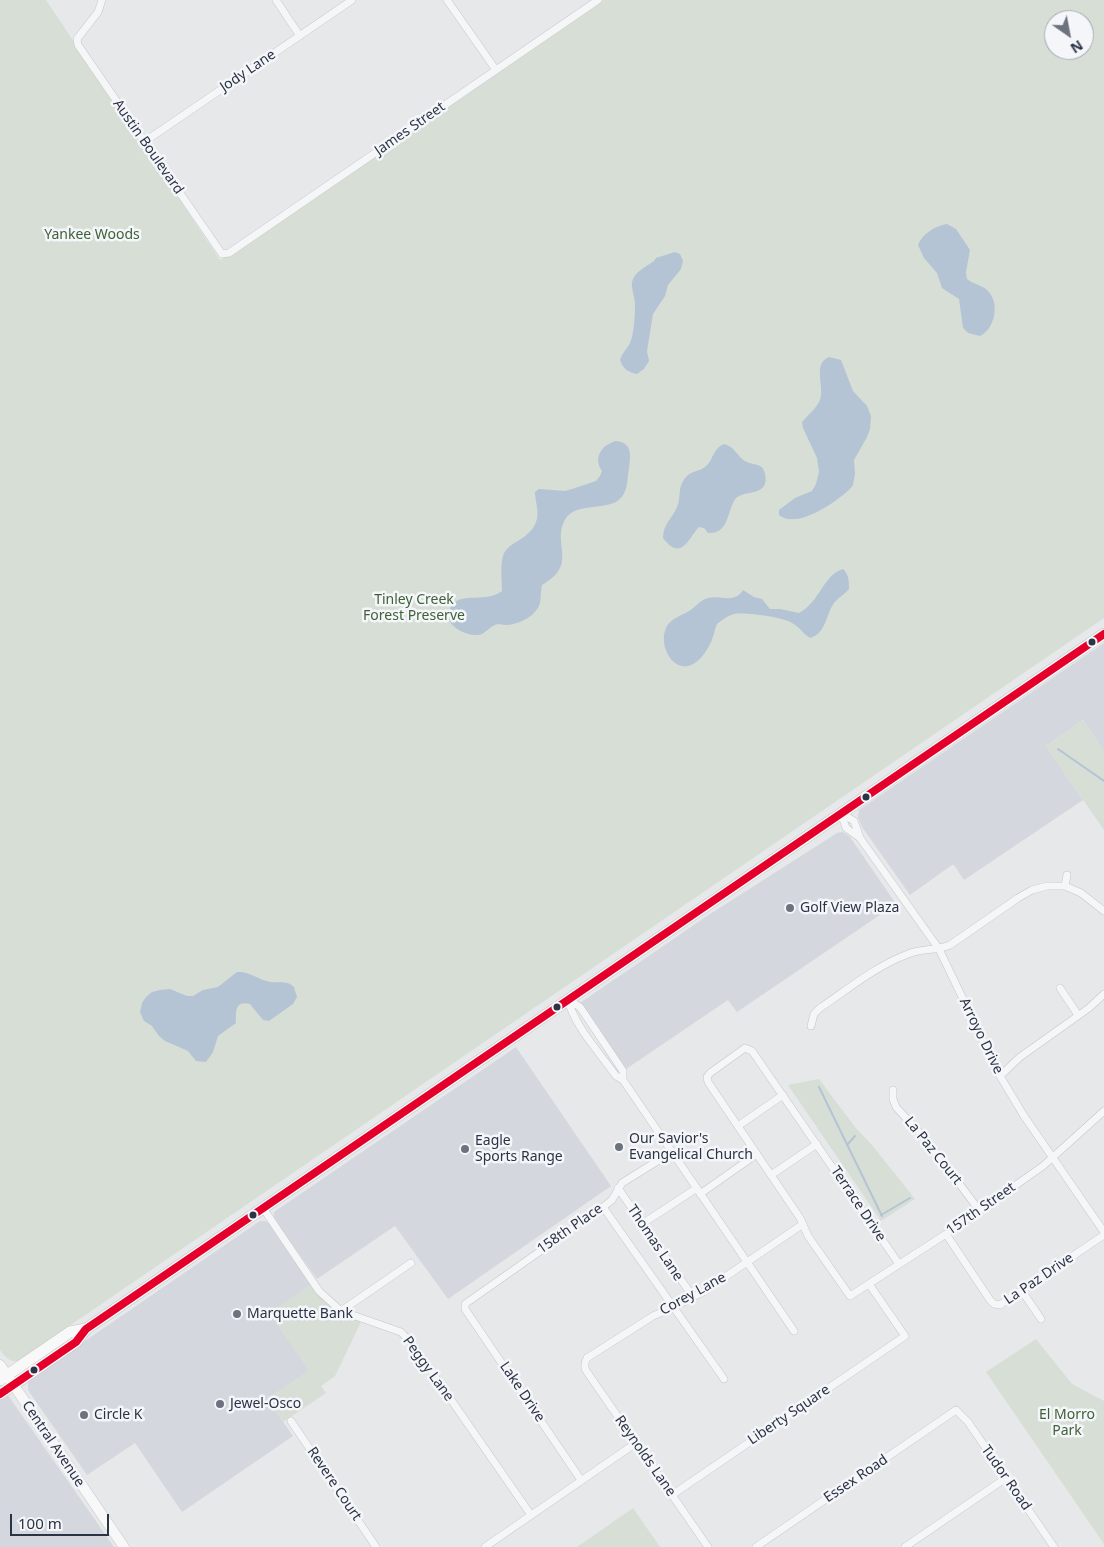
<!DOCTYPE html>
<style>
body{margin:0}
#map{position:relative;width:1104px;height:1547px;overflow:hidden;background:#e6e8ea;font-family:"Noto Sans",sans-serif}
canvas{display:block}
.north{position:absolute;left:1044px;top:10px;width:50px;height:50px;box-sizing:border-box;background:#f4f6f9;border:1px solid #a4a8b1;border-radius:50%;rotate:147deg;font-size:14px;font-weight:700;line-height:20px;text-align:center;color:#2b3445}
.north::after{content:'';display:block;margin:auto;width:18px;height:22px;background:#6c737f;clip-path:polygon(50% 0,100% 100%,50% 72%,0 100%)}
.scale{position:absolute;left:10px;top:1514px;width:99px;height:22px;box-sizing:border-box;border:2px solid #2b3445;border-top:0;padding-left:6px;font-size:15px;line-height:18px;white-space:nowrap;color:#2b3445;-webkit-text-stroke:4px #f4f6f9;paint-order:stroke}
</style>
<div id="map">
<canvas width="1104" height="1547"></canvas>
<div class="north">N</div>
<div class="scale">100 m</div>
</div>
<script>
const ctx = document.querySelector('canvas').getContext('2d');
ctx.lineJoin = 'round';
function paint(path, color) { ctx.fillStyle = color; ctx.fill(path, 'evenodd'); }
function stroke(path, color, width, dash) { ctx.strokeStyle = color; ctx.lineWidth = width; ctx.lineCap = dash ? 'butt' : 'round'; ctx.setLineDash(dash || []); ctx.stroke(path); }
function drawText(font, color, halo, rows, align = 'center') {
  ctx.font = font + ' "Noto Sans",sans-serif'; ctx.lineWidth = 5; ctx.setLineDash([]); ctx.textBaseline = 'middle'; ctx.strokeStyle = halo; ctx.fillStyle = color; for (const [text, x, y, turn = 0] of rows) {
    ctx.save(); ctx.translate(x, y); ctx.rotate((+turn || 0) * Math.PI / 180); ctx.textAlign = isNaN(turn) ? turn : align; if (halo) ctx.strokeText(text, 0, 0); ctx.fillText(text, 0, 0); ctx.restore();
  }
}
const built = new Path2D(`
 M1104,643v108l-21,-31 -37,26 37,54 -119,80 -10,-15h-2l-42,30 -48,-68 -4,-9 1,-8z
 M843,832l7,5 46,67 -159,108 -9,-12 -102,69 -46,-66 127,-87 130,-83z
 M516,1047l95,139 -163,113 -53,-73 -78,53 -43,-60v-7z
 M260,1221h5l4,2 42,61 -2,87 -42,28 26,37 -111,76 -47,-69 -48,32 -59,-85v-8l3,-4z
 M7,1394l107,153h-114v-148z`);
const green = new Path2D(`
 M0,0h46l174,260 383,-260h501v618l-1086,743c-9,1 -13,-4 -18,-11zM1054,20h30v30h-30z
 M1083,720l21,31v79l-58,-84z
 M819,1079l36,48 17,18 43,54 -34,22 -93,-136z
 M311,1284c16,21 26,27 50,38l-26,54 -14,10 5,7 -43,29 -17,-23 43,-28 -40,-58z
 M1036,1339l36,45 32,17v143l-118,-172z
 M633,1508l27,39h-83z`);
const water = new Path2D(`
 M947,224l9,5 14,21 -4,22 1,7c6,5 16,6 21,12 12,12 7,38 -8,45l-12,-3 -5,-5 -4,-29 -17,-11 -5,-15 -13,-15 -6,-13c4,-11 17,-19 29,-21z
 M675,252l5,2 3,7 -2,8 -13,16 -3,11 -12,18 -6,37 2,10 -5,8 -7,5c-9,-2 -14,-5 -17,-14 2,-7 7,-11 10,-17 4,-8 5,-29 5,-38 0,-8 -4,-16 -3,-23 2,-10 15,-16 22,-21l2,-3z
 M829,357l12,3 12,31 14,15 4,10 -1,13 -3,8 -13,23 1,14 -2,11 -3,4c-14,13 -53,41 -71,26v-5l16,-12 17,-7 4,-7 3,-12 -2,-14 -14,-30 -1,-6c6,-7 14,-13 18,-22 5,-14 -8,-36 9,-43z
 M616,441c9,1 14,5 14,15 0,6 -1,13 -2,19 -2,31 -15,29 -42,33 -7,1 -15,3 -20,10 -16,25 14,46 -24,67 -2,8 0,16 -4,23 -6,10 -21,17 -33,17 -2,0 -5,-1 -7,-1 -8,1 -13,11 -20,11 -15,1 -38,-12 -26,-30 9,-13 35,-2 50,-14 0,-11 -2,-24 1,-35 5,-16 28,-15 34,-37 2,-9 -2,-18 -2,-27l4,-3 26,2 7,-2 24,-8 4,-5 2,-5c-9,-13 -1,-26 14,-30z
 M724,444c11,3 12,11 21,17 8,5 18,1 20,13 1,4 1,9 -1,12 -7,10 -24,4 -30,15 -7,13 -6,33 -26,32l-4,-5 -5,-1c-11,12 -18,35 -36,11 0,-14 9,-19 14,-31 5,-10 -1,-21 11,-32 5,-4 12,-4 17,-8 9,-7 7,-18 19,-23z
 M843,569c6,6 6,12 6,20 -4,5 -10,8 -15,14 -8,11 -8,31 -24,35 -7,-4 -10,-11 -18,-15 -9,-6 -47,-11 -58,-9 -7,2 -12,6 -17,10 -3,7 -4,16 -8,22 -25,46 -55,3 -42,-20 5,-8 14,-10 22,-15 7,-4 11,-11 19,-13 13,-3 27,6 35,-8l11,7 8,2 8,10h10l19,4c21,-11 24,-38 44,-44z
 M237,972c13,-1 21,8 34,10 9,1 16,-2 23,5l3,10 -4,7 -24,17 -6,-1 -13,-16c-16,-4 -14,9 -14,19l-18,13 -5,16 -7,10 -10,-1 -8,-10 -23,-10 -6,-5 -7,-10 -8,-5 -4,-9 2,-9 4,-6 6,-5 8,-2 10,-1 17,7h6l10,-6 15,-3z`);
const stream = new Path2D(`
 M1058,749l46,32
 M819,1087l63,129
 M847,1145l8,-9
 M881,1215l29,-17`);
const street = new Path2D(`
 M102,0l-4,12 -21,27 1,6 144,209 7,-1 369,-253
 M276,0l24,36
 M447,0l49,70
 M144,142l208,-142
 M841,813l13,8 6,17 79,111 61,127 24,40 80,116
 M841,813l5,15 14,10
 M1065,886l16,7 23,18
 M1060,988l18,27
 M568,1000c7,27 32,53 48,76l7,4 171,251
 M568,1000l12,7 43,64v9
 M811,1026l3,-12 6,-6c28,-19 56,-42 88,-54 14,-6 28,-3 42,-9l68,-47 14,-8 15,-4h18l2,-11
 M1000,1076l20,-19 69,-49 15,-14
 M893,1090v9l3,8 32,35 51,68
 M738,1126l45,-31
 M771,1175l46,-31
 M618,1188l75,109
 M700,1194l57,-40
 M603,1207l121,172
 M263,1208l56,83 22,20 60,21 12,13 118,170
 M642,1224l55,-36
 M946,1234l44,66 4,4 6,1 104,-70
 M899,1264l-147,-213 -7,-3 -35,25 -3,4 1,5 92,136 8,18 42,60 96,-62 97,-68 61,-55
 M1022,1291l19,28
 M341,1311l70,-48
 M291,1421l85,126
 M581,1480l-116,-171v-5l138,-97 9,-7 10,-17 50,-31
 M672,1495l233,-159 -36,-52
 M485,1547l151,-104
 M708,1547l-121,-175c-3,-5 -3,-8 0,-14l66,-42 21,-9 29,-15 100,-68
 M756,1547l200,-137 12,12 86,125
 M905,1547l101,-69`);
const secondary = new Path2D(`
 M0,1365l124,182`);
const primary = new Path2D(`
 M0,1380l70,-48 16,-3
 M0,1394l76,-52 10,-13 1018,-695`);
const bus1 = new Path2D(`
 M0,1394l76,-52 10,-13 1018,-695`);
const markers = [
 [1092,642,4.5,"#2b3445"],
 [866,797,4.5,"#2b3445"],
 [790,908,5,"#6c737f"],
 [557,1007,4.5,"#2b3445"],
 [619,1147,5,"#6c737f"],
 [465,1149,5,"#6c737f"],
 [253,1215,4.5,"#2b3445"],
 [237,1314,5,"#6c737f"],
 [34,1370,4.5,"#2b3445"],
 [220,1404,5,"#6c737f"],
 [84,1415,5,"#6c737f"]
];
const streetNames = [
 ["Jody Lane",248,71,-34],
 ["James Street",410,129,-35],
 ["Austin Boulevard",148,147,55],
 ["Arroyo Drive",981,1036,64],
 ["La Paz Court",933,1151,51],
 ["Terrace Drive",858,1204,56],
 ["157th Street",981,1209,-35],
 ["158th Place",570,1229,-35],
 ["Thomas Lane",655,1243,56],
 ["La Paz Drive",1039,1279,-34],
 ["Corey Lane",693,1294,-29],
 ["Peggy Lane",428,1369,54],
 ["Lake Drive",522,1392,56],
 ["Liberty Square",789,1415,-34],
 ["Central Avenue",53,1444,56],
 ["Reynolds Lane",645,1456,55],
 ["Tudor Road",1006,1478,55],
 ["Essex Road",856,1479,-34],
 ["Revere Court",334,1484,56]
];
const parkNames = [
 ["Yankee Woods",92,235],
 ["Tinley Creek",414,600],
 ["Forest Preserve",414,616],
 ["El Morro",1067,1415],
 ["Park",1067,1431]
];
const poiNames = [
 ["Golf View Plaza",800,908],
 ["Our Savior's",629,1139],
 ["Evangelical Church",629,1155],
 ["Eagle",475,1141],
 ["Sports Range",475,1157],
 ["Marquette Bank",247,1314],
 ["Jewel-Osco",230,1404],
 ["Circle K",94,1415]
];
paint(built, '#d4d7dd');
paint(green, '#d6ded6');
paint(water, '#b4c4d5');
stroke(stream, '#b4c4d5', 2);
stroke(street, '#c4c6c8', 8);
stroke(secondary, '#c4c6c8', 11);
stroke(primary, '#c2c5c8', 12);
stroke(street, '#f5f6f7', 7);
stroke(secondary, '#f8f8f8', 10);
stroke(primary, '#f8f8f8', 11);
stroke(bus1, '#e4002b', 8);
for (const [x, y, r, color] of markers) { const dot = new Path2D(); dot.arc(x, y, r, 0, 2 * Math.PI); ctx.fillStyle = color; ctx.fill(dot); stroke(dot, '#f4f6f9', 2); }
drawText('14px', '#2b3445', '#f4f6f9', streetNames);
drawText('14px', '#3f6138', '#f4f6f9', parkNames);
drawText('14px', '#2b3445', '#f4f6f9', poiNames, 'left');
</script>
